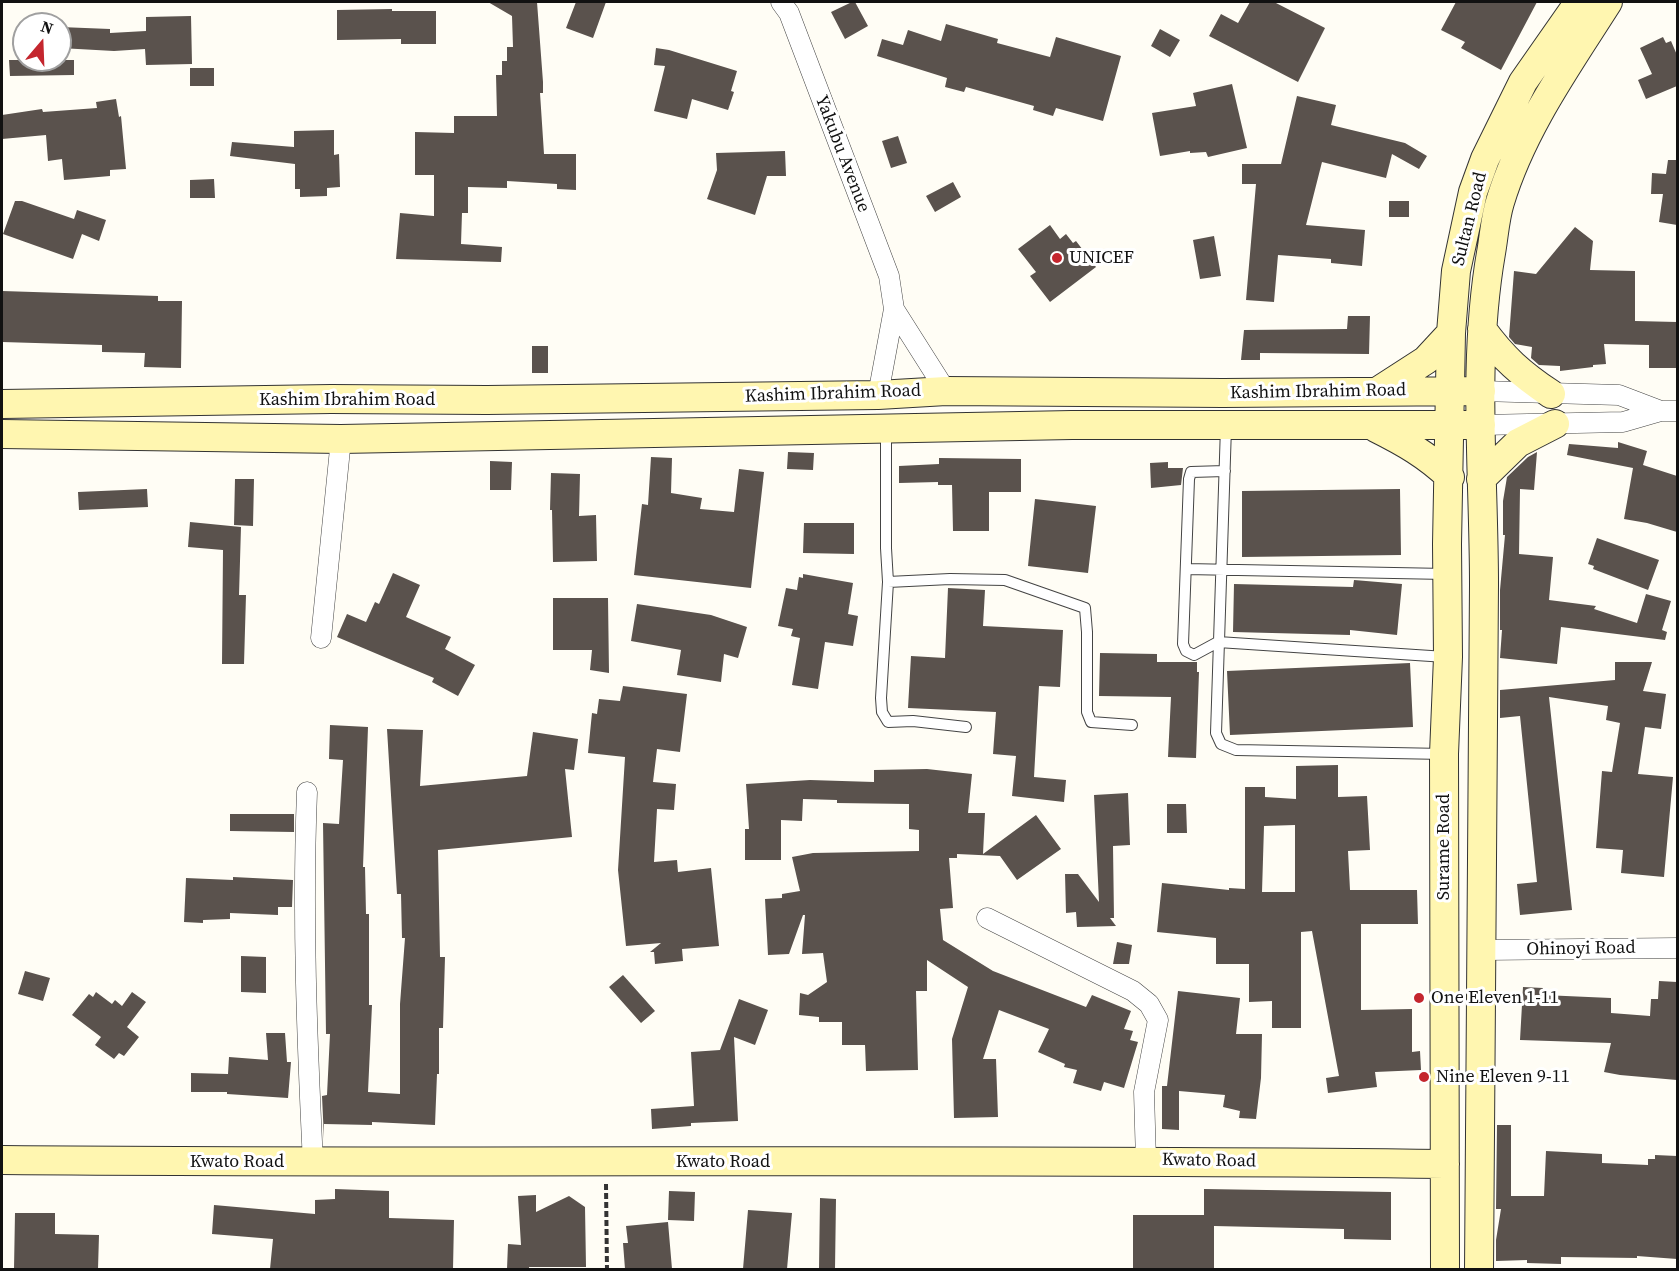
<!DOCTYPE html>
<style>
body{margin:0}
#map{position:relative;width:1679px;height:1271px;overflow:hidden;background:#fffdf5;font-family:"Source Serif 4",serif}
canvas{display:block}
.frame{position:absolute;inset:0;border:3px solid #111;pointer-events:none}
.north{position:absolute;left:12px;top:12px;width:60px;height:60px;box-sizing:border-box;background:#fff;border:2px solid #a0a0a0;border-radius:50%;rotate:19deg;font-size:16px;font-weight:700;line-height:24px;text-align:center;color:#111}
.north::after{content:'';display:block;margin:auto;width:21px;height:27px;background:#c4262e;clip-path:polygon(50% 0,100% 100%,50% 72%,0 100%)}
</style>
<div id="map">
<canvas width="1679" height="1271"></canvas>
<div class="frame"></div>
<div class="north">N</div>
</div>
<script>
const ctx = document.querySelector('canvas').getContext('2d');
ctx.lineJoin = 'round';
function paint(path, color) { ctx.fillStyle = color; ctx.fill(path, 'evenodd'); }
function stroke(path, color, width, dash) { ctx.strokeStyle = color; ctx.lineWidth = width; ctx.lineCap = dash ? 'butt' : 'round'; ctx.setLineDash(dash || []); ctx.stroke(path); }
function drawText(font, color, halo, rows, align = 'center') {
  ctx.font = font + ' "Source Serif 4",serif'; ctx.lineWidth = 6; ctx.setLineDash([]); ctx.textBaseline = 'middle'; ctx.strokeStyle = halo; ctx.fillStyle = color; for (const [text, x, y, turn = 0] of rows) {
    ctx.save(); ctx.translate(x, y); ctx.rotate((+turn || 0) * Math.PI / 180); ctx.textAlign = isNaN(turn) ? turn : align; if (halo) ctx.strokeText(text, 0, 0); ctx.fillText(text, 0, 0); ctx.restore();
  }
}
const building = new Path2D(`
 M488,2h49l6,80v11h-3l4,61h32v36l-19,-1v-5l-50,-3v7l-39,-1v26h-6l-1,31 41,3 -1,15 -105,-3 4,-46 34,3v-41h-19v-43l39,1v-17h43l-1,-41h6v-14h5v-14h6l-1,-31z
 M576,2h30l-13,36 -27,-10z
 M852,2h3l13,24 -23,13 -14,-27z
 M1250,2h24l51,26 -27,54 -89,-46 12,-22 17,9z
 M1456,2h81l-36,68 -40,-22 4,-6 -24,-12z
 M392,9v2h44v33h-35v-5l-64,1v-30z
 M191,16l1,48 -46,1 -1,-16 -31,2 -54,-3v-21l50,2v4l36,-2v-14z
 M946,24l52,15 -1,4 53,14 6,-20 65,19 -18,65 -47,-13 -3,8 -20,-6 1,-4 -68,-19 -2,5 -19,-5 2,-9 -70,-22 5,-17 21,6 5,-15 33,11z
 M1160,29l20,11 -10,17 -19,-11z
 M1663,37l3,6 5,-2 6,14v31l-31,13 -8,-19 14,-6 -12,-26z
 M656,48l13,2 68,21 -6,20 3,1 -6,18 -36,-11 -5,20 -33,-8 11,-45 -11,-1z
 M9,60h65v15l-64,1z
 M190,68h24v18h-24z
 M1232,84l15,64 -39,9 -2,-5 -16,1v-2l-30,5 -8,-43 44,-7 -3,-13z
 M1297,96l39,9 -5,20 74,18 22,13 -8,13 -27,-15 -6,24 -64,-16 -16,63 59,5 -3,36 -31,-3v-4l-53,-4 -4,47 -28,-2 10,-116h-14v-20h39z
 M116,99l3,18 2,-1 5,53 -16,1v6l-46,4 -2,-21 -14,2 -2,-26 -44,4v-24l40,-6 1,3 54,-4 -1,-6z
 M334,130v25l5,-1 1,33 -13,1v8l-27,1v-8h-5v-25l-65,-8 2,-14 62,5v-16z
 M898,136l9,27 -16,5 -9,-27z
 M785,151l1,25h-19l-12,39 -48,-16 10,-29 -1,-17z
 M1668,160h9v65l-18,-3 4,-28h-12l1,-21 14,1z
 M214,179l1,19h-25v-18z
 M953,182l8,15 -26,15 -9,-16z
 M15,201h7l52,18 3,-9 29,10 -7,21 -17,-7 -9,25 -70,-25z
 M1389,201h20v16h-20z
 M1050,225l10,14 6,-5 7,9 3,-2 20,26 -46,35 -20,-26 6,-4 -18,-23z
 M1575,227l18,14 -3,29 45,1v50l42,1v46h-28v-23l-45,-1 2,20 -13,1v2l-33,4v-5l-21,-1 -8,-7 1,-11 -17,-3 -6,-7 5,-66 22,3z
 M1214,236l7,40 -21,3 -7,-39z
 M2,291l156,5v5h24l-1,67 -37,-1 1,-14 -43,-1v-7l-100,-3z
 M1348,316h22l-1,38 -109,-1v7h-19l3,-30 103,-1z
 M532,346h16v27h-16z
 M1618,442l29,9 -4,14 34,11v56l-30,-9 -23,-4 9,-51 -66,-13 2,-11 49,4z
 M788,452l26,1 -1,17 -26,-1z
 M1537,452l-3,38 -14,-1 -1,65 34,3 -4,43 47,6 -2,3 43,14 9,-29 25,7 -9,29 5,2 -2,8 -104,-13 -4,37 -57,-6 2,-28h-2v-40l5,-55h-2v-34l4,-24 21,-20z
 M651,457l21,1 -1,35 31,5 -2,11 34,3 5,-43 25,3 -13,116 -117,-13 8,-71 6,1z
 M939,458l82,1v33h-32v39h-36l-1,-46h-14v-3l-39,1v-17l40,-2z
 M490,461l22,1 -1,28h-21z
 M1168,462v6h15l-2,17 -30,3 -1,-25z
 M551,473l29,1 -1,42 17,-1 1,46 -44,1 -1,-52h-2z
 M235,479h19l-1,47 -19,-1z
 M147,489l1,18 -69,3 -1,-18z
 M1400,489l1,66 -159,2v-66z
 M1035,499l61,7 -8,67 -60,-7z
 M190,522l51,5 -2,68h7l-2,69h-22l1,-114 -35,-3z
 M804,523h50v31l-51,-1z
 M1597,538l62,22 -11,30 -55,-21 1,-3 -6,-2z
 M393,573l27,12 -14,32 45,20 -6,12 30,16 -17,31 -26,-14 2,-4 -97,-41 10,-23 19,8 9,-20 4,2z
 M803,574l50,9 -5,31 10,2 -5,30 -28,-4 -7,47 -26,-4 8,-47 -9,-2 2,-7 -15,-3 8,-38 11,2 2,-13 4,1z
 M1354,580l48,4 -5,51 -47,-5v5l-117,-3 1,-48 119,3z
 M948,588l37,2 -2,36 80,4 -3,57 -21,-1 -5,91 32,3 -2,22 -52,-6 4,-40 -23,-2 3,-42 -88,-4 3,-52 34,2z
 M553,598h55l1,75 -19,-3 2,-20h-39z
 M637,604l74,11 36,12 -9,31 -14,-4 -3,28 -44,-7 4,-25 -50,-9z
 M1100,653l57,1v8h40v10h2l-3,86 -28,-1 3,-60 -72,-1z
 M1615,662h37l-9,29 23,3 -5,35 -16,-2 -7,47 35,3 -9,100 -43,-4 2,-23 -27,-2 6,-77 10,1 8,-49 -14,-3 2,-14 -59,-9 23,213 -52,5 -3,-31 20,-2 -17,-166 -20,2v-28l115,-10z
 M1410,663l3,64 -183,8 -3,-64z
 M623,686l64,8 -7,58 -23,-3 -4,33 23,2 -2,26 -17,-1 -3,53 23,-2 1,12 33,-4 8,78 -37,3 1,12 -28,3 -1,-12h-4l11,-9 -35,3 -8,-76 7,-113 -37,-4 4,-40 5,1 2,-15 21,2z
 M330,725l38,2 -5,140h2l1,47h3v91h3l-4,87 32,2v-90l5,-66h-3l-1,-44h-4l-10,-165 36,1 -3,56 107,-10 6,-44 45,7 -4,31 -9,-1 7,68 -134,13 2,107h5l-2,71h-4v46h-2l-2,51 -63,-3v3l-48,-1v15l-2,-43 5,-1 3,-61h-4l-3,-211 16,1 4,-64 -14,-1z
 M1338,765v32l29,-1 3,54 -22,1 2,39h67l1,34h-57v86l51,-1v43l8,-1 1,19 -46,2 2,15 -49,6 -2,-15 13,-2 -27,-145 -11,1v96h-29v-27l-23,1v-38h-33v-26l-59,-6 5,-49 67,7v-2l16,1v-102h20v10l31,2v-33zM1295,825v67h-33l2,-66z
 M927,769l45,5 -4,39h17l-2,41 53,-39 25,34 -44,31 -17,-24 -43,-2v4h-8l4,50 -13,1 3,31 50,31 93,36 6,-12 39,16 -7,18 9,2 -3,9 8,2 -14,46 -20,-6 -3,9 -28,-8 4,-13 -13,-3 1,-3 -27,-12 11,-23 -50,-19 -16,49h13l2,58 -44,1 -2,-79 16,-52 -41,-27v31h-11l2,79 -52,1 -1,-26h-23v-23h-23v-5l-20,-2 1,-22 8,2 19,-13 -4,-29 -21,1 3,-39h-2l-14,39 -21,1 -3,-56 17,-1v-4l18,-3 -8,-34 21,-4 106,-2v-21l-10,-1v-25l-72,-1v-3l-34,-1 -1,22 -21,-1v40h-36v-31h4l-3,-45 64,-4 64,2v-12z
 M1128,793l2,52 -17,1 1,72h-4l6,8 -39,1 -1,-15 -10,1 -1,-39h13l21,28 -5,-107z
 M1167,804h19l1,29h-20z
 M230,814h64v18l-64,-1z
 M233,877l60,3 -1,27h-14v8l-48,-2v6l-27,1v3l-19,-1 2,-44 47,2z
 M1117,942l15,3 -3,19h-16z
 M241,956l25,1v36l-25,-1z
 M25,971l25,7 -7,23 -25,-7z
 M623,975l32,36 -14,12 -32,-36z
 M1659,981l18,1v98l-57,-5 -16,-3 7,-29 -91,-3 3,-53 20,1v7l68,3v15l39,3 1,-17h7z
 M1178,991l62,7 -4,36h26l-1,44 -5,41 -17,-1 1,-7 -17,-4 2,-12 -46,-4v39l-17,-1v-43h5z
 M96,992l16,12 3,-4 7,6 10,-14 14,10 -19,25 12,10 -15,19 -5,-3 -5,6 -19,-14 6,-8 -29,-22 17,-21 4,3z
 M739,999l29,11 -13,35 -21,-8 4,84 -47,2v3l-39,3 -1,-20 43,-3 -3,-54 29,-2z
 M266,1033h19l2,29h4l-3,36 -61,-4v-2h-36v-19l37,1 1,-17 39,3z
 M1497,1125h14v71h33l2,-45 56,3v9l46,2v-6h7v-4l22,1v103l-40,-3v2l-76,-1v7l-34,-1v-3l-31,1v-21l5,-31h-5z
 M335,1189l54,2v27l65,2 -1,49h-183l3,-30 -61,-5 2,-29 101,9v-14l20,-1z
 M1204,1189l187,3v48l-47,-1v-10l-130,-3v43h-81v-54h71z
 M669,1191l26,1 -1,29 -26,-1z
 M536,1195v17l33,-16 16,11 1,60h-57v2h-22l1,-25 13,1 -3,-49z
 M820,1198l16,1 -1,70h-16z
 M748,1210l44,3 -5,56h-44z
 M15,1213h40v21l44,1 -1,34h-84z
 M668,1222l4,47h-47l-2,-26h5l-2,-17z`);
const path = new Path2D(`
 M606,1184l1,86`);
const lane = new Path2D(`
 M1226,427l-10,306 5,11 15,6 208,4
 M886,430v118l2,34 -7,116 1,14 6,10 25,-1 53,6
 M1225,471l-34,1 -2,7 -6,165 3,7 8,4 24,-13 228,15
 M1186,569l260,5
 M888,582l62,-3 55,1 80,28 2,24v80l4,10 41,3`);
const street = new Path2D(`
 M781,2l8,11 100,263 5,33 -16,86
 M894,309l52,82
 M1481,391l138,4 42,16
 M1481,425l142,-3 38,-11h17
 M321,638l20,-199
 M307,792c-5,124 0,247 6,371
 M987,918l146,73 16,13 9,16 -14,72 2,69
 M1484,950l194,-2`);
const secondary = new Path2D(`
 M1482,329c21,29 39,45 69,65
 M1378,391l48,-31 25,-27
 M2,404l329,-5 156,1 391,-5 68,-4 277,2 258,-2
 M1376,428c28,14 51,27 74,49
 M2,434l339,5 731,-14h409
 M1481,479l37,-36 37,-19
 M2,1160c481,4 962,-2 1443,4
 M1445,1270l-1,-516 4,-97 -1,-113 4,-211 5,-62 17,-79 12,-33 38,-77 56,-80
 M1479,1270c3,-229 5,-457 5,-685 0,-111 -12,-222 7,-332 3,-17 4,-35 9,-51 22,-73 68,-137 108,-200`);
const markers = [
 [1057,258,6,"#c4262e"],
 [1419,998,6,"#c4262e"],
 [1424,1077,6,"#c4262e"]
];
const streetNames = [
 ["Yakubu Avenue",842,154,69],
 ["Sultan Road",1470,219,-76],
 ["Kashim Ibrahim Road",1318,392,-1],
 ["Kashim Ibrahim Road",833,394,-2],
 ["Kashim Ibrahim Road",347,400],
 ["Surame Road",1444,847,-90],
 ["Ohinoyi Road",1581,949,-1],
 ["Kwato Road",1209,1161,1],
 ["Kwato Road",237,1162],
 ["Kwato Road",723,1162]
];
const poiNames = [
 ["UNICEF",1069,258],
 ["One Eleven 1-11",1431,998],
 ["Nine Eleven 9-11",1436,1077]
];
paint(building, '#5a524d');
stroke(lane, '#444', 12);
stroke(street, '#444', 21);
stroke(secondary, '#333', 30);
stroke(path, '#333', 4, [6, 3]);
stroke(lane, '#fff', 10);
stroke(street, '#fff', 20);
stroke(secondary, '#fff6b0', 28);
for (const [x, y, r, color] of markers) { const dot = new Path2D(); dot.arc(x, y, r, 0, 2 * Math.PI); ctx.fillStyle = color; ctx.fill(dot); stroke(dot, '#fff', 2); }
drawText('18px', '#111', '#fff', streetNames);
drawText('18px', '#111', '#fff', poiNames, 'left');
</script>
